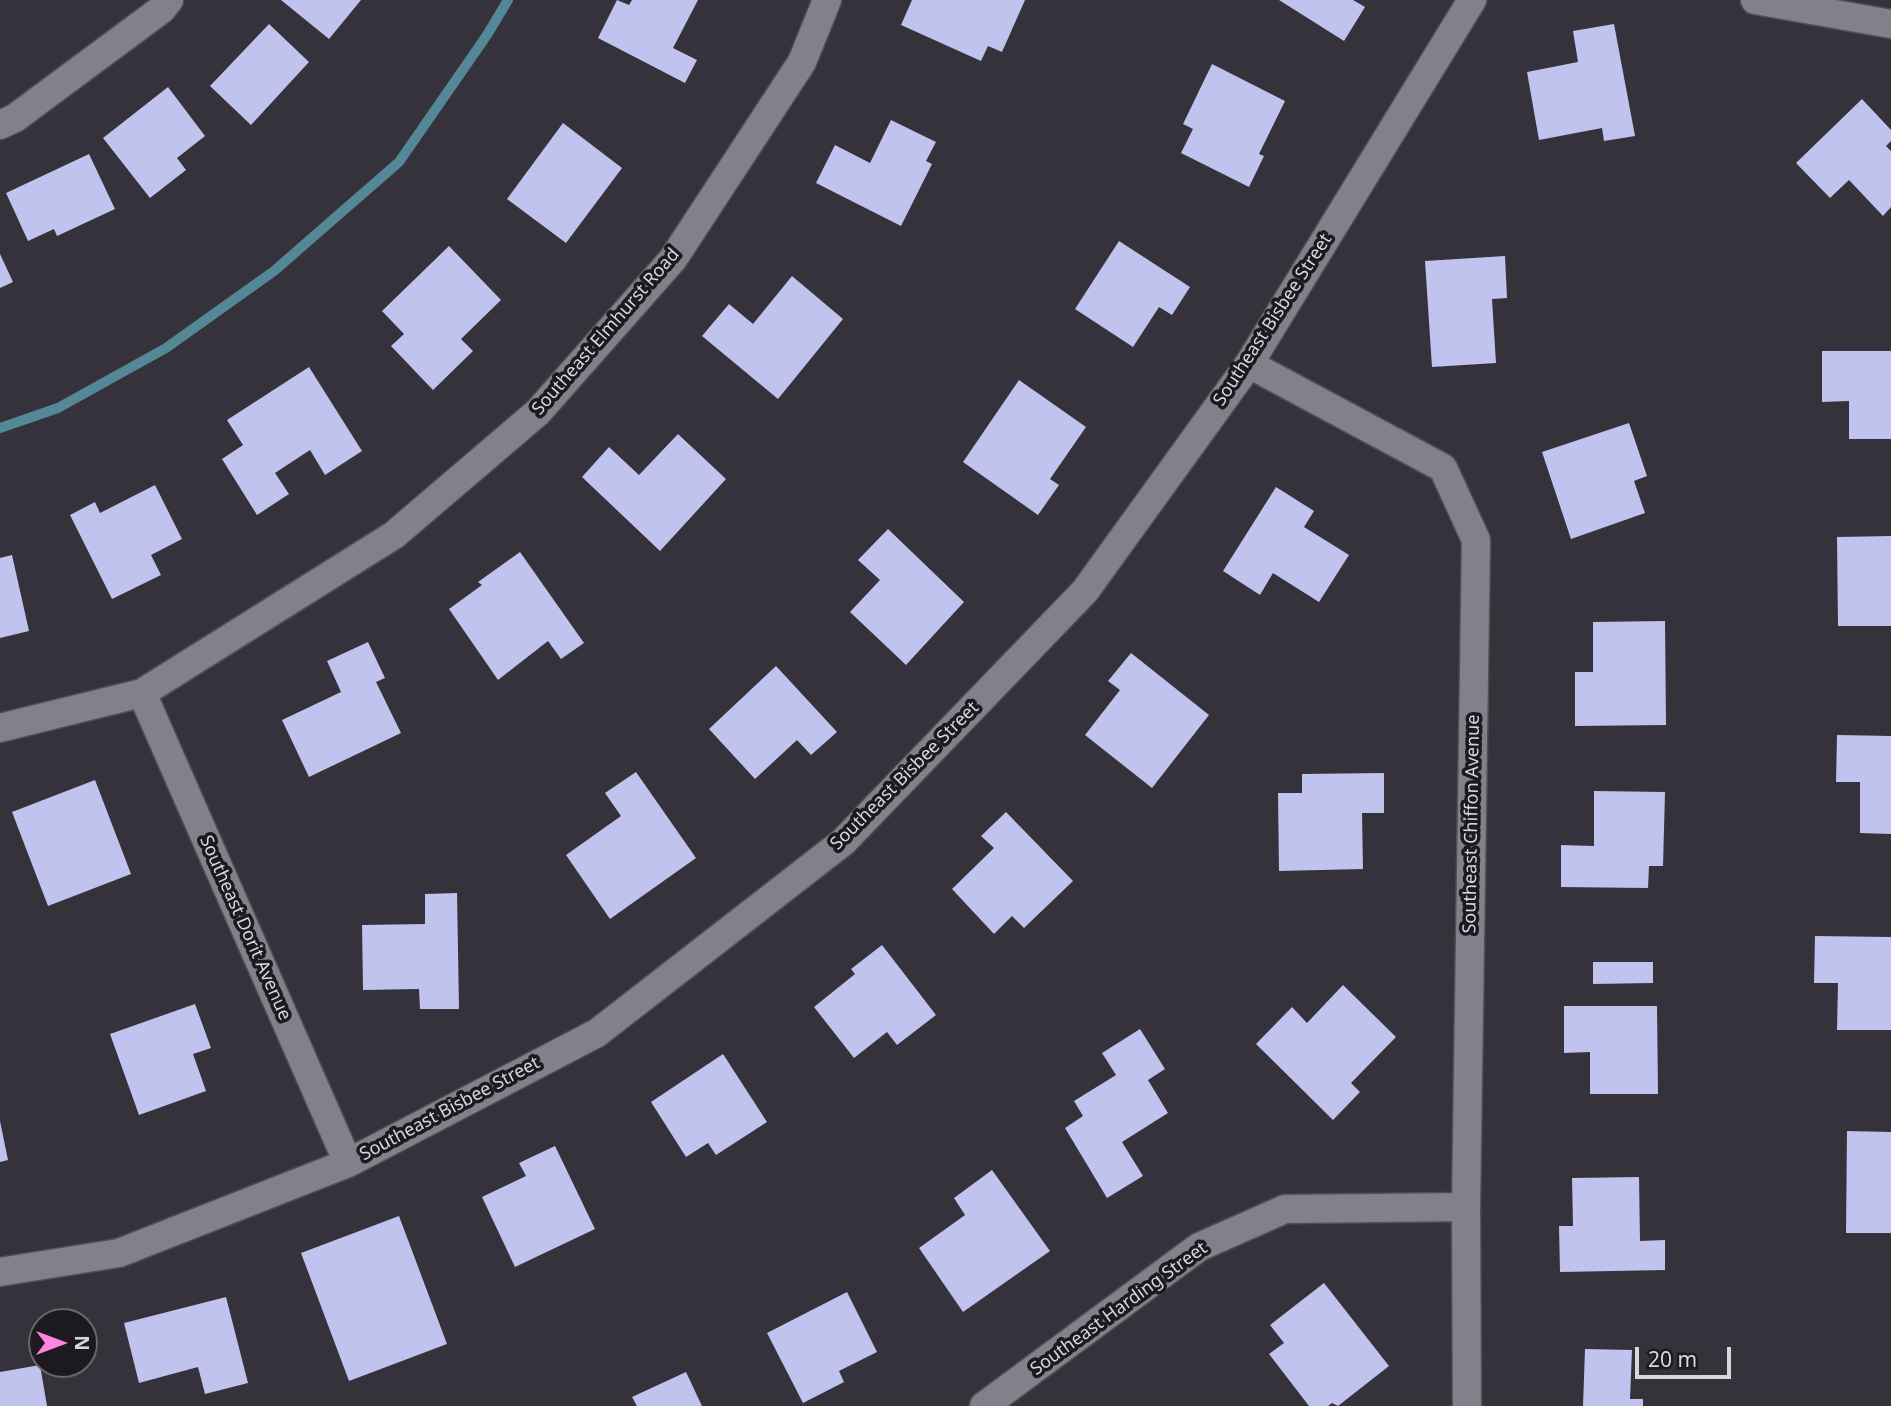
<!DOCTYPE html>
<style>
body{margin:0}
#map{position:relative;width:1891px;height:1406px;overflow:hidden;background:#35323b;font-family:"Noto Sans",sans-serif}
canvas{display:block}
.north{position:absolute;left:28px;top:1308px;width:70px;height:70px;box-sizing:border-box;background:#1c1a1f;border:2px solid #68666b;border-radius:50%;rotate:90deg;font-size:19px;font-weight:700;line-height:28px;text-align:center;color:#d9d7dd}
.north::after{content:'';display:block;margin:auto;width:24px;height:32px;background:#ff85de;clip-path:polygon(50% 0,100% 100%,50% 72%,0 100%)}
.scale{position:absolute;left:1635px;top:1347px;width:96px;height:32px;box-sizing:border-box;border:4px solid #d9d7dd;border-top:0;padding-left:9px;font-size:21px;line-height:24px;white-space:nowrap;color:#d9d7dd;-webkit-text-stroke:5px #1c1a1f;paint-order:stroke}
</style>
<div id="map">
<canvas width="1891" height="1406"></canvas>
<div class="north">N</div>
<div class="scale">20 m</div>
</div>
<script>
const ctx = document.querySelector('canvas').getContext('2d');
ctx.lineJoin = 'round';
function stroke(path, color, width, dash) { ctx.strokeStyle = color; ctx.lineWidth = width; ctx.lineCap = dash ? 'butt' : 'round'; ctx.setLineDash(dash || []); ctx.stroke(path); }
function paint(path, color) { ctx.fillStyle = color; ctx.fill(path, 'evenodd'); }
function drawText(font, color, halo, rows, align = 'center') {
  ctx.font = font + ' "Noto Sans",sans-serif'; ctx.lineWidth = 7; ctx.setLineDash([]); ctx.textBaseline = 'middle'; ctx.strokeStyle = halo; ctx.fillStyle = color; for (const [text, x, y, turn = 0] of rows) {
    ctx.save(); ctx.translate(x, y); ctx.rotate((+turn || 0) * Math.PI / 180); ctx.textAlign = isNaN(turn) ? turn : align; if (halo) ctx.strokeText(text, 0, 0); ctx.fillText(text, 0, 0); ctx.restore();
  }
}
const stream = new Path2D(`
 M0,428l58,-20 108,-60 108,-77 125,-109 88,-127 21,-35`);
const building = new Path2D(`
 M281,0h80l-32,39z
 M617,0l12,5 3,-5h66l-25,48 24,12 -12,23 -87,-45z
 M912,0h113l-23,52 -14,-6 -7,15 -80,-36z
 M1279,0h74l12,7 -21,34z
 M269,24l40,38 -58,63 -41,-39z
 M1614,24l21,112 -31,5 -2,-13 -63,12 -12,-68 51,-10 -5,-31z
 M1212,64l73,37 -26,53 5,2 -15,31 -68,-34 12,-24 -10,-5z
 M168,87l37,49 -28,22 9,12 -36,28 -47,-60z
 M1862,99l29,31v11l-5,5 5,5v56l-8,9 -34,-36 -19,18 -34,-35z
 M891,120l45,22 -10,19 6,3 -31,62 -85,-43 19,-38 35,18z
 M563,123l59,45 -56,75 -59,-44z
 M89,154l26,55 -58,27 -3,-7 -26,12 -22,-48z
 M1119,241l71,46 -18,28 -13,-8 -26,40 -58,-38z
 M449,246l52,54 -40,39 12,12 -40,39 -42,-44 13,-12 -22,-23z
 M0,254l13,28 -13,6z
 M1505,256l2,42 -15,1 4,64 -64,4 -7,-106z
 M792,276l51,43 -65,80 -76,-63 27,-32 24,20z
 M1822,351h69v88h-42v-38l-27,1z
 M309,367l53,84 -37,24 -15,-25 -35,23 14,21 -32,21 -35,-56 21,-14 -16,-25z
 M1019,380l67,47 -36,52 9,6 -21,30 -75,-53z
 M1629,423l18,53 -13,5 11,32 -74,26 -29,-87z
 M678,434l48,45 -66,72 -78,-74 27,-30 30,28z
 M155,485l27,54 -31,16 10,20 -49,24 -42,-84 25,-13 5,11z
 M1276,487l38,24 -10,16 45,28 -30,47 -46,-29 -13,22 -37,-24z
 M888,529l76,73 -58,63 -56,-53 30,-32 -22,-20z
 M1891,536v90h-53l-1,-89z
 M520,552l64,91 -23,16 -13,-18 -50,39 -49,-71 33,-24 -4,-3z
 M12,555l17,76 -29,7v-80z
 M1665,621l1,104 -91,1v-54h18v-50z
 M368,642l17,36 -9,4 25,51 -92,44 -27,-57 59,-28 -14,-31z
 M1131,653l78,62 -57,73 -67,-53 35,-45 -12,-9z
 M776,666l61,66 -26,23 -14,-15 -42,39 -46,-50z
 M1837,735l54,1v98l-31,-1v-51h-24z
 M636,772l60,86 -86,61 -44,-64 55,-39 -16,-23z
 M1384,773v40h-22l1,56 -84,2 -1,-78h24v-19z
 M95,780l36,94 -83,32 -36,-94z
 M1594,791l71,1 -2,74h-14l-1,22 -87,-1v-42l33,1z
 M1006,812l67,69 -49,47 -12,-12 -18,18 -42,-45 42,-41 -13,-12z
 M457,893l2,116h-39l-1,-20 -56,1 -1,-65 63,-1v-30z
 M1815,936l76,1v93h-54l1,-47h-24z
 M882,945l54,70 -39,30 -10,-13 -33,26 -40,-51 41,-33 -4,-5z
 M1593,962h60v21l-60,1z
 M1343,985l53,52 -45,46 9,9 -27,28 -77,-76 36,-37 15,16z
 M195,1004l16,44 -18,6 13,37 -67,24 -29,-81z
 M1564,1006h93l1,88h-68v-42l-26,1z
 M1140,1029l25,40 -17,11 20,33 -46,29 21,34 -36,22 -42,-70 18,-12 -9,-15 42,-26 -14,-22z
 M723,1054l44,68 -51,33 -8,-12 -22,14 -35,-55z
 M0,1121l8,39 -8,2z
 M1847,1131l44,1v101h-45z
 M555,1146l40,83 -80,38 -33,-70 44,-21 -7,-13z
 M992,1170l58,81 -87,61 -44,-64 46,-33 -11,-17z
 M1639,1177l1,64 25,-1v30l-105,2 -1,-46h14l-1,-48z
 M399,1216l48,128 -98,37 -48,-128z
 M1324,1283l65,83 -51,40 -6,-3 -4,3h-19l-40,-52 15,-11 -14,-18z
 M847,1292l30,60 -38,19 5,11 -41,21 -36,-70z
 M226,1297l22,86 -43,11 -7,-27 -59,16 -15,-60z
 M1585,1349l47,1 -2,49h13v7h-60z
 M40,1365l7,41h-47v-34z
 M686,1372l16,34h-65l-5,-9z`);
const minor = new Path2D(`
 M1755,0l136,24
 M0,125l15,-7 147,-109 7,-9
 M1249,364l194,104 33,72 -10,667 1,199
 M142,693l206,470
 M0,728l142,-35 252,-158 144,-123 135,-153 129,-197 25,-62
 M0,1272l119,-19 229,-90 249,-130 246,-191 242,-251 164,-227 223,-364
 M984,1406l215,-159 86,-38 181,-2`);
const streetNames = [
 ["Southeast Bisbee Street",1273,320,-57],
 ["Southeast Elmhurst Road",606,332,-49],
 ["Southeast Bisbee Street",905,776,-45],
 ["Southeast Chiffon Avenue",1472,824,-89],
 ["Southeast Dorit Avenue",245,928,66],
 ["Southeast Bisbee Street",450,1109,-28],
 ["Southeast Harding Street",1119,1309,-36]
];
stroke(stream, '#558896', 10);
paint(building, '#c0c3ed');
stroke(minor, '#514f56', 31);
stroke(minor, '#84808b', 28);
drawText('18px', '#d9d7dd', '#1c1a1f', streetNames);
</script>
